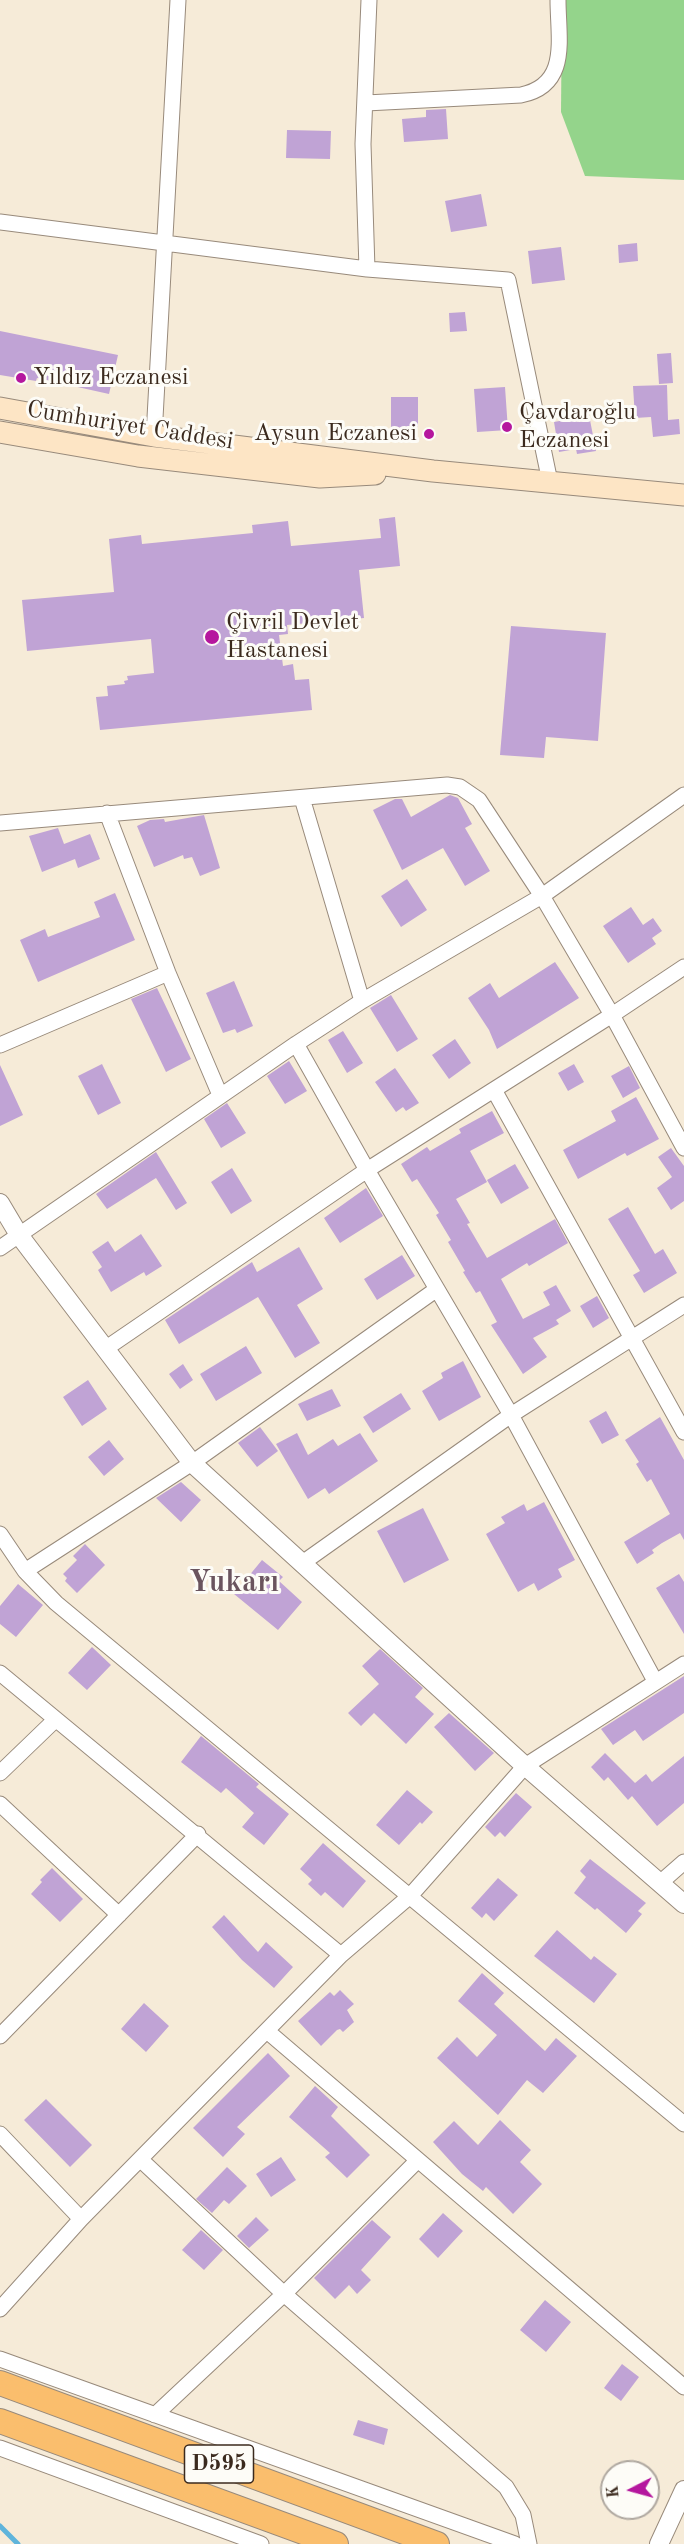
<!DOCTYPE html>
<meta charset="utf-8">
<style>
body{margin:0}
#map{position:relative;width:684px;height:2544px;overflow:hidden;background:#f6ebd8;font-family:"Old Standard TT",serif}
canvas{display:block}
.north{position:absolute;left:600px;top:2460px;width:60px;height:60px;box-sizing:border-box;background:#fdfcf7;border:2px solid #afa8a0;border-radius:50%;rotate:264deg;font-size:16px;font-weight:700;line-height:24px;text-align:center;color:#3b2a1e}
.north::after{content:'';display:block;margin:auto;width:21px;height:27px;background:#b5179e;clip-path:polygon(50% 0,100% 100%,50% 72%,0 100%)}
</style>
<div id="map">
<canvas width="684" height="2544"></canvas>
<div class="north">K</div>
</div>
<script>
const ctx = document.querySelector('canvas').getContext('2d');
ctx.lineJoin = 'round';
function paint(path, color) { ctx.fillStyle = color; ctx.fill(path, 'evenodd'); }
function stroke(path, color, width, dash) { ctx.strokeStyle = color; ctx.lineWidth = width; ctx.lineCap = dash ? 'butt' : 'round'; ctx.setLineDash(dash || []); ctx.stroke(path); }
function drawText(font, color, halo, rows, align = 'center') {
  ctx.font = font + ' "Old Standard TT",serif'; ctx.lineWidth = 6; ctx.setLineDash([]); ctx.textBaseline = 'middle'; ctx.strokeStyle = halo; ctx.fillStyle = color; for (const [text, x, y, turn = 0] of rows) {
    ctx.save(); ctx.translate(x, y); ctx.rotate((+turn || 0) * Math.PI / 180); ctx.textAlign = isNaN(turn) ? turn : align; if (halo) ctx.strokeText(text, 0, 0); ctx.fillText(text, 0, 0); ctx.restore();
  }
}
const green = new Path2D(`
 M562,0h122v180l-99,-4 -24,-64z`);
const stream = new Path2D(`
 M0,2526l18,18`);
const building = new Path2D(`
 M446,109l2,30 -44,3 -2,-23 24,-2v-7z
 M287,130l44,1 -1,28 -44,-1z
 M481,194l6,32 -36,6 -6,-31z
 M637,243l1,18 -19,2 -1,-18z
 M561,247l4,33 -33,4 -4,-33z
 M465,312l2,19 -17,1 -1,-19z
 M0,331l118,24 -9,39 -72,-16 -1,3 -36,-6z
 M671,353l2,30 -14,1 -2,-30z
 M667,385l1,35 11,-1 1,15 -27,3 -2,-20 -16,1 -2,-32z
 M505,387l3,43 -31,2 -3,-43z
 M391,397h27v30l-27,1z
 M576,418l1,4 13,-2 6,31 -19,3 -1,-5 -17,3 -5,-30z
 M395,517l5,49 -41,4 5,48 -77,7 1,9 -9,1 4,31 10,-2 2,16 14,-1 3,31 -212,20 -4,-33 12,-1 -1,-10 18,-2 -1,-3 4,-1 -1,-4 27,-3 -3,-34 -124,12 -5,-51 92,-8 -5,-53 32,-4 1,9 111,-11 -1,-8 36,-4 3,25 90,-8 -2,-19z
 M511,626l95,7 -8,108 -52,-4 -2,21 -44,-3z
 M450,795l8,3 14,26 -7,4 25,43 -25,15 -22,-38 -41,22 -29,-60 22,-11h7l9,18z
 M204,815l16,53 -20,8 -8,-19 -8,2 -1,-4 -29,12 -17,-41 13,-6 14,-1 1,3z
 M58,828l6,16 26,-10 10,25 -22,9 -3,-9 -33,13 -13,-36z
 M407,879l20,31 -26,17 -20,-31z
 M115,893l20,47 -97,42 -18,-42 25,-11 3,8 52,-20 -6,-15z
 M631,907l12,18 10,-7 9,13 -10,7 4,6 -28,19 -25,-37z
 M555,962l24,36 -82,51 -8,-19 -21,-32 22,-15 9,15z
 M234,981l19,45 -16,7 -2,-4 -12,4 -17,-40z
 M157,988l34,71 -25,13 -35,-73z
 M391,995l27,44 -21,13 -27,-44z
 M343,1031l20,32 -16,10 -19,-33z
 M455,1039l16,24 -22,16 -17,-24z
 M289,1061l18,30 -22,13 -18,-28z
 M102,1064l19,39 -23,12 -20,-39z
 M574,1064l10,18 -16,9 -10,-18z
 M0,1065l23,50 -23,11z
 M629,1066l11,22 -17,10 -12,-22z
 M395,1068l24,35 -13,8 -3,-4 -7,5 -21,-30z
 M636,1097l23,42 -32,17 -2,-3 -47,26 -15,-29 53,-29 -5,-10z
 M227,1103l19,30 -25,15 -17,-29z
 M492,1111l12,22 -34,18 17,31 -31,17 14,24 -3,1 20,34 68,-39 13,24 -39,23 -2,-3 -26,16 22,40 27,-14 -7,-13 13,-7 15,26 -15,9 3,4 -26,14 14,19 -24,17 -32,-49 6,-3 -17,-31 -4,2 -13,-21 2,-1 -17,-29 3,-2 -15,-25 3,-2 -22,-34 -5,3 -11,-18 26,-17 3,4 31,-18 -2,-4z
 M671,1148l13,18v35l-13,9 -14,-22 15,-11 -14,-20z
 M156,1152l31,51 -11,7 -20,-32 -49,31 -11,-15z
 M515,1164l14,24 -28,16 -14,-24z
 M232,1168l20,33 -21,13 -20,-32z
 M366,1188l17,28 -43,27 -16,-25z
 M628,1207l27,47 8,-5 14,24 -33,20 -11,-18 7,-4 -32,-52z
 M141,1234l21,32 -16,10 -2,-4 -33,20 -13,-22 4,-3 -10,-15 16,-11 7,11z
 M299,1247l24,42 -26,16 23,38 -25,15 -37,-61 -79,47 -14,-24 87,-58 5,10z
 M402,1255l13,21 -38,24 -13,-21z
 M597,1296l12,22 -16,10 -13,-22z
 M246,1346l16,27 -46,28 -16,-27z
 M463,1361l18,36 -42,24 -17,-30 21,-13 -2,-5z
 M183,1364l10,16 -13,9 -11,-15z
 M88,1380l19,29 -25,17 -19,-29z
 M332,1389l9,17 -34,15 -9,-17z
 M401,1393l10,16 -38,24 -10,-16z
 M606,1411l13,24 -17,9 -13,-23z
 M660,1417l24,43v80l-4,-7 -18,10 -10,7 2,3 -17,11 -13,-22 46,-28 -19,-35 -4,3 -11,-18 3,-2 -14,-22z
 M260,1427l18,24 -21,16 -19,-24z
 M297,1433l11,22 25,-16 5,7 22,-13 18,28 -49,33 -4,-6 -17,11 -32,-55z
 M109,1440l15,19 -20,17 -16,-19z
 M181,1482l20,18 -20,22 -25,-24z
 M544,1502l31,58 -17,9 4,8 -24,14 -4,-8 -16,9 -32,-58 19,-11 -4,-6 23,-13 3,7z
 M423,1508l26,52 -45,23 -27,-52z
 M85,1544l20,21 -28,28 -12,-12 2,-3 -4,-4 14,-14 -4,-4z
 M262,1560l21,17 -4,4 23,21 -24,28 -44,-36z
 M679,1574l5,8v52l-28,-46z
 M18,1584l25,21 -27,32 -16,-13v-18z
 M92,1647l19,18 -24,25 -19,-17z
 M380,1649l43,39 -8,9 19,17 -28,30 -32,-31 -13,13 -13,-13 31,-29 -17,-18z
 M684,1676v37l-41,28 -8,-11 -22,15 -12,-16z
 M449,1713l45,40 -19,18 -41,-44z
 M201,1736l58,48 -3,3 33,27 -25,31 -22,-18 12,-14 -28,-25 -5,5 -40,-31z
 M605,1753l30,30 11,-9 6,8 32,-26v47l-27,23 -25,-30 -4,4 -20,-23 -4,4 -13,-14z
 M407,1790l26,22 -11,12 -2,-2 -21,23 -23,-20z
 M516,1793l16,14 -27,30 -5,-5 -5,5 -10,-10z
 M323,1843l43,38 -23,27 -18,-16 -4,4 -13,-12 4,-4 -12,-11z
 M590,1859l56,44 -8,8 4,3 -16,19 -29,-25 -2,2 -21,-17 12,-16 -6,-6z
 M52,1868l31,31 -23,23 -29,-28 11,-12 -2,-2z
 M498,1878l20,17 -24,26 -8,-8 -4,5 -11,-10z
 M224,1915l34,37 8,-10 27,25 -19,21 -32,-28 -30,-33z
 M557,1930l34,30 3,-4 23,18 -23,29 -60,-47z
 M482,1973l22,20 -10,11 51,47 11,-13 21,18 -34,37 -16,-13 -29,35 -61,-57 20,-21 20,20 20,-22 -39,-34z
 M340,1990l14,14 -7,6 7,12 -11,10 -3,-3 -3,1 -16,16 -23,-25 32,-29 4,4z
 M144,2003l25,23 -23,26 -25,-23z
 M268,2053l22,23 -53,51 8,7 -22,23 -30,-29z
 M315,2086l23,21 -7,9 39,39 -23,23 -22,-21 5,-4 -41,-36z
 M46,2099l46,46 -22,22 -46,-47z
 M500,2120l31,30 -11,12 22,22 -29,30 -27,-27 -3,4 -21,-17 -29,-32 21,-21 24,24z
 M281,2157l15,23 -25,17 -15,-23z
 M227,2167l20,19 -18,18 -5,-4 -12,13 -16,-14z
 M443,2213l20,18 -25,27 -19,-19z
 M256,2217l13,13 -20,18 -12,-12z
 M372,2220l19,17 -30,33 10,10 -14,14 -8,-9 -14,14 -21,-21z
 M201,2230l22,20 -19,20 -22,-20z
 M545,2300l26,22 -25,30 -26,-22z
 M622,2364l17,13 -18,24 -17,-13z
 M358,2420l30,9 -4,16 -31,-10z`);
const minor = new Path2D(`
 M366,103l155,-8c49,-10 37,-56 37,-95
 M0,222l367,47 141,11 42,202
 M367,269l-4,-125 6,-144
 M154,436l24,-436
 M302,798l60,203
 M107,813l61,160 52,122
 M0,823l447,-38 13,2 19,13 63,96 70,119 72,133
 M296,1044l71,126 144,245 144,266
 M0,1045l168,-72
 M494,1090l190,342
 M0,1248l296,-204 66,-43 180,-105 142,-101
 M105,1349l262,-179 245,-155 72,-48
 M0,1534l25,37 31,32 628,521
 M301,1564l210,-149 173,-110
 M25,1571l167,-108 245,-174
 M0,1673l341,282
 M0,1773l55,-53
 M0,1804l119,111
 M660,1883l24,-21
 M267,2031l417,356
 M0,2036l198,-202
 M0,2134l81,85
 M141,2160l143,134 222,193 17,28 6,29
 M0,2309l81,-90 260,-264 69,-59 115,-130 159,-102
 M0,2359l515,185
 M155,2415l129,-121 134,-134
 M0,2448l261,96`);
const tertiary = new Path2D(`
 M0,1203l19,32 173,228 333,303 159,138
 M659,2544l25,-54`);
const secondary = new Path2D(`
 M0,408l154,28 279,35 251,24
 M0,432l138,24 69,8 113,13 55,-3`);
const trunk = new Path2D(`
 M0,2383l437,161
 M0,2421l336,123`);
const markers = [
 [21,378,6,"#b5179e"],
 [507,427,6,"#b5179e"],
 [429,434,6,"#b5179e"],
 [212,637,8,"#b5179e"]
];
const shields = [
 [219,2464,69]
];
const shieldNames = [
 ["D595",219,2464]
];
const poiNames = [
 ["Yıldız Eczanesi",33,378],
 ["Çavdaroğlu",519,413],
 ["Eczanesi",519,441],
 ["Aysun Eczanesi",417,434,"right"],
 ["Çivril Devlet",226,623],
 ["Hastanesi",226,651]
];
const streetNames = [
 ["Cumhuriyet Caddesi",130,426,9]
];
const districtNames = [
 ["Yukarı",234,1583]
];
paint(green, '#94d48b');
stroke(stream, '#5fb4db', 5);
paint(building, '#c0a3d5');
stroke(minor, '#988a7b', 17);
stroke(tertiary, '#988a7b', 20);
stroke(secondary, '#988a7b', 23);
stroke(trunk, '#988a7b', 26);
stroke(minor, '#fff', 15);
stroke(tertiary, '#fff', 18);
stroke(secondary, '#fde5c5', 21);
stroke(trunk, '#fabe6d', 24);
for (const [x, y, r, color] of markers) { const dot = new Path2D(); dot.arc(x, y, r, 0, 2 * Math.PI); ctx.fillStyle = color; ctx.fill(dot); stroke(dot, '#fdfcf7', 2); }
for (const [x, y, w] of shields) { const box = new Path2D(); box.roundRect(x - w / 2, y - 19, w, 38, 4.5); ctx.fillStyle = '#fdfcf7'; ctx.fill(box); stroke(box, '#3b2a1e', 1.5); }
drawText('bold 22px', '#3b2a1e', null, shieldNames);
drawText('24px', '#3b2a1e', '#fdfcf7', poiNames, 'left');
drawText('24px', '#3b2a1e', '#fdfcf7', streetNames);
drawText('bold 30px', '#6a545e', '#fdfcf7', districtNames);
</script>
